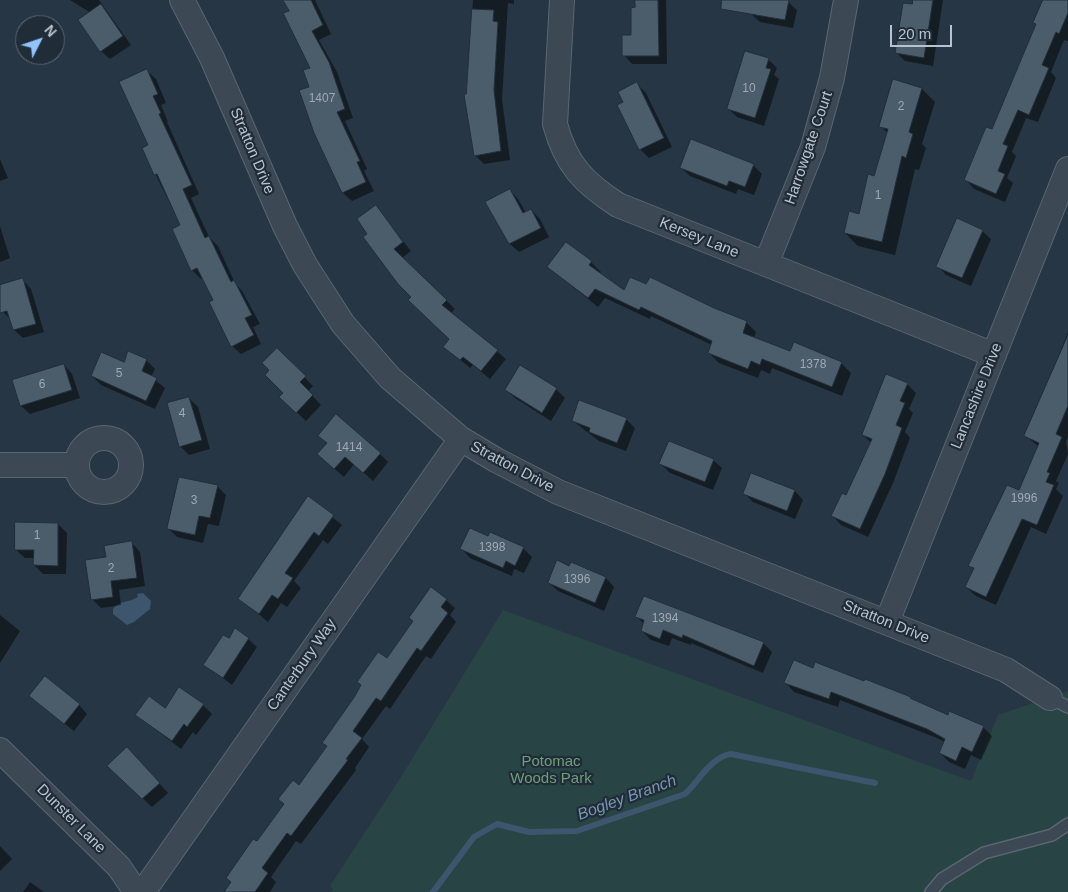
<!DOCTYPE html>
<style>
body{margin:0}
#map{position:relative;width:1068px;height:892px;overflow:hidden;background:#273644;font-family:Helvetica,sans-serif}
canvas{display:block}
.north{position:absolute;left:15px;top:15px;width:50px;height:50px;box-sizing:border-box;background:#202d39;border:1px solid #5d6974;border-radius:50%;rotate:49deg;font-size:14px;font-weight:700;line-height:20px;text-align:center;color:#b9c3cd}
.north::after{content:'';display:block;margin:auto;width:18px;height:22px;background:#91c4f9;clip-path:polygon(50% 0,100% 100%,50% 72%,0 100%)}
.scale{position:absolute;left:890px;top:25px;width:62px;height:22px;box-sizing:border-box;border:2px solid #b9c3cd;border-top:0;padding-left:6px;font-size:15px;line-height:18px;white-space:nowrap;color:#b9c3cd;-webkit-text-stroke:4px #202d39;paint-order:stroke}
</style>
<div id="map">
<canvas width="1068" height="892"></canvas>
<div class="north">N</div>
<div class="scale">20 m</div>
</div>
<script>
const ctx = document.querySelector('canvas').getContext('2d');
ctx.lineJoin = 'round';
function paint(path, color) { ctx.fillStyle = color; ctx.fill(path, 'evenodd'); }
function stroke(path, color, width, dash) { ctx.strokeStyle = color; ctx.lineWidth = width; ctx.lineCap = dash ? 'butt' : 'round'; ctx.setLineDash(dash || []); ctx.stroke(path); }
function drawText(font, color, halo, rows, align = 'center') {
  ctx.font = font + ' Helvetica,sans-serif'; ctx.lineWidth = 4.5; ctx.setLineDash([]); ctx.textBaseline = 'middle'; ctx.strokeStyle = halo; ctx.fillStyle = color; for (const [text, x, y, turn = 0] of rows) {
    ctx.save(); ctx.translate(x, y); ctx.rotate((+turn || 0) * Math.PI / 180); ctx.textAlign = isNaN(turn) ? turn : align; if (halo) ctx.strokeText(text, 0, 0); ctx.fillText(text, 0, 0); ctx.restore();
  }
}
const green = new Path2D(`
 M503,610l468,171 27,-66 70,-24v201h-737l2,-3 -3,-3 71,-109z`);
const water = new Path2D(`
 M143,593l8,8 -1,8 -16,13 -7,3 -14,-11v-5c6,-9 16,-6 25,-12l-1,-3z`);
const shadow = new Path2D(`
 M70,0h29l32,45 -21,14 -9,-8 -10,-38z
 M285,0h30l16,34 -12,6 18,32 16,46 -8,3 22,48 -3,2 10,20 -22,10 -9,-8 -28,-61 -5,-44 2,-19z
 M473,0h41v4l-6,-1 -6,96 8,61 -26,4 -9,-9 -8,-60z
 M637,0h29l1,64h-35l-8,-9 9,-19z
 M754,0l34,2 9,8 -4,18 -33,-6 -9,-8z
 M914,0h29l-10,66 -28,-5 -9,-9z
 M1044,0h24v41l-4,-1 -13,32 5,6 -18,44 -12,-4 -14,34 4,4 -9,22 6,5 -8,19 -31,-13 -8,-9 27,-49 44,-106z
 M768,59l9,9 -3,7 5,4 -15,47 -27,-9 -9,-9z
 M147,71l9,8 10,24 -5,2 7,17h-1l32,72 -8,4 18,39 9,9 17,37 7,8 18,33 -7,3 8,17 -20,10 -9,-8 -29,-69 -2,2 -9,-9 -11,-44 -38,-77 6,-3z
 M894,81l28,8 13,13 -13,42 4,4 -7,22 -4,-1 -20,86 -37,-9 -13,-13 15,-18 15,-38 13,-43 -7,-8z
 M637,84l9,9 26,54 -23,11 -9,-9z
 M0,159l8,19 -8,3z
 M753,165l9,9 -8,21 -16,-6 -2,5 -46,-18 -9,-8z
 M510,190l8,9 8,14 5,-3 9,9 9,18 -30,15 -9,-8 -23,-42z
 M375,207l36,44 -9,7 53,51 -4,4 55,46 -16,20 -17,-14 -3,3 -25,-21 6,-8 -38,-42 -44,-63z
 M0,226l10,32 -10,4z
 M982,231l9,8 -20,47 -25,-11 -8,-9z
 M566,244l25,18 10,10 -1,2 24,18 90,17 32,13 10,10 -2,6 37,15 50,10 10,10 -9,23 -70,-28 -2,6 -9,-4 -3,8 -39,-15 -10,-10 3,-8 -61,-29 -1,3 -45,-21 -7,9 -50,-40z
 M23,280l8,9 13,43 -21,6 -9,-8 -3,-10 -8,-8 -3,-10v-16z
 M1068,332v105l-2,5 2,12 -12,27 3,2 -3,6 7,7 -17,38 -15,-7 -35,78 -20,-9 -10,-9 8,-17 -4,-5 49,-74 20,-44 -13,-11z
 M277,350l36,36 -5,5 13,14 -15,16 -25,-24 4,-4 -14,-23z
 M146,360l9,9 -4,8 14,11 -10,21 -54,-24 -9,-9 32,-13z
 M64,365l8,9 8,24 -50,16 -9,-8 -8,-25z
 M907,384l9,9 -7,16 4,4 -8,19 5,6 -17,45 -25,54 -27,-12 -8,-9 14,-19 24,-54 -8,-8z
 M556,389l9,9 -14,23 -36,-23 -8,-8z
 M189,398l9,9 12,42 -21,6 -9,-9z
 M626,419l9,9 -9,23 -27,-10 -26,-20z
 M319,435l61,19 8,8 -15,19 -19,-17 -10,13 -16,-14v-19z
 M713,460l9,8 -9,22 -43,-17 -9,-9z
 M752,474l43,17 8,9 -8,19 -42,-17 -9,-9z
 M217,486l9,9 -7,31 -11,-2 -5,19 -26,-6 -8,-8z
 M308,498l34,27 -14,19 -5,-4 -29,41 7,7 -14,19 -6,-4 -13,19 -28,-23z
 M58,524l9,9 -1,41h-23l-9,-9 1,-7h-10l-9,-8z
 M489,537l34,11 9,9 -8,16 -10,-4 -2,7 -42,-18 -8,-9z
 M132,543l8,9 5,34 -26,4 2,15 -20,3 -9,-9 15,-41z
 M572,564l34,14 8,9 -10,24 -46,-20 -9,-8z
 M446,600l9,8 -5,7 6,7 -25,37 -5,-3 -36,53 -4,-3 -24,33 7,8 -14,21 1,2 -55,74 -5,-3 -25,36 5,5 -6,10h-45l32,-49 71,-96 -5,-4 65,-83z
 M0,615l20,16 -20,32z
 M637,617l126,26 9,9 -9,21 -72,-30v2l-19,-7 -3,8 -18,-6 -9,-9 2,-7z
 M248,639l9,8 -25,38 -27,-21z
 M814,669l96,29 4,4 34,14 35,11 9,9 -11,24 -10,-5 -6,14 -16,-7 -9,-9 5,-11 -8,-4 -97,-38 -2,7 -44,-15 -8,-9z
 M40,704l39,1 8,9 -13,17z
 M203,705l9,9 -16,21 -3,-3 -12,17 -44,-34z
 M136,758l32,35 -16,14 -43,-41z
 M0,846l12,13 -12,12z
 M30,882l14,10h-21z`);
const stream = new Path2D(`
 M433,892l41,-55 23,-13 32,8 48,-1 108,-37c13,-12 27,-38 46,-40l144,29`);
const building = new Path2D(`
 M283,0h28l12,25 -11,6 17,31 16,47 -8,3 23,49 -3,1 9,20 -24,11 -28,-60 -15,-43 10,-3 -6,-17 7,-2 -27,-55 6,-2z
 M635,0h23l1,56h-37v-21h9v-27l4,-1z
 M722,0h67l-4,20 -64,-11z
 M913,0h20l-9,58 -29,-5 8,-50 9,1z
 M1043,0h25v13l-9,21 -3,-2 -14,33 7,3 -20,47 -11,-5 -15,34 5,2 -10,25 7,3 -9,20 -32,-14 22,-53 6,2 44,-105 -3,-1z
 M101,4l22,32 -23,16 -22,-32z
 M472,9l22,1 -1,11 5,1 -4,68 7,61 -27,5 -10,-61 2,-1z
 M745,51l24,7 -3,10 5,1 -16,49 -28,-9z
 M147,69l11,25 -5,2 8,17 -2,1 33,71 -9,4 22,49 4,-2 22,46 3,-2 18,35 -7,3 9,17 -23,12 -22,-45 4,-2 -16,-32 -6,3 -19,-42 8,-4 -23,-51 -3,1 -12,-27 6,-3 -29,-63z
 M893,79l29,9 -13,44 4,2 -7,24 -4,-2 -20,86 -38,-9 5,-22 10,3 9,-40 6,2 14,-47 -9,-2z
 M637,82l27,56 -25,12 -22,-45 6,-3 -5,-10z
 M691,139l63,25 -9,23 -16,-6 -2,5 -47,-18z
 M510,189l13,24 8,-4 10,19 -32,16 -24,-42z
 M376,205l27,37 -9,7 53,51 -5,5 56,45 -17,21 -18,-14 -3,3 -17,-13 6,-8 -41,-39 3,-3 -13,-13 -35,-47 4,-3 -10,-15z
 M957,218l26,12 -21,48 -26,-11z
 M566,242l26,19 -3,4 35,25 6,-13 16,7 4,-7 64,31 33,13 -4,12 47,18 4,-9 48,20 -10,25 -70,-28 -2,6 -9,-4 -3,8 -40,-16 4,-12 -71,-34 -2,3 -44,-21 -7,9 -41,-31z
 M23,278l13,46 -23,6 -6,-19 -7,2v-28z
 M1068,335v71l-12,28 6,3 -15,35 3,1 -4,9 8,3 -17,40 -15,-6 -36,78 -21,-10 9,-19 -6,-2 39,-81 12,5 20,-47 -15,-7z
 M277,348l29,28 -6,6 13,13 -17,18 -17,-16 4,-4 -18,-18 4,-5 -7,-7z
 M128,351l19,8 -5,12 15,7 -11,23 -55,-25 10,-24 23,10z
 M64,364l8,26 -52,16 -8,-26z
 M520,365l37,23 -15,25 -37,-23z
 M886,374l22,9 -8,18 5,2 -9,22 6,3 -17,46 -25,55 -29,-13 11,-23 4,2 26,-56 -10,-4z
 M189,397l13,43 -23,7 -12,-44z
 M579,400l48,18 -10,25 -28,-11 1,-4 -18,-7z
 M336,414l45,39 -18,20 -18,-16 -11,12 -17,-15 10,-11 -9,-7z
 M669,441l45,18 -9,23 -46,-18z
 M751,473l44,17 -8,21 -44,-17z
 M179,477l39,8 -8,33 -11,-2 -4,19 -28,-6z
 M308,496l26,19 -15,21 -5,-4 -29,41 8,5 -15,21 -6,-4 -13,19 -21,-15z
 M15,522l43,1v43l-25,-1 1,-15h-19z
 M470,528l18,8 2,-4 34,15 -9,19 -9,-5 -3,7 -43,-19z
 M132,541l5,37 -26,3 2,16 -22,3 -6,-40 21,-3 -2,-11z
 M557,560l12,6 2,-4 35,15 -11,26 -47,-20z
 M431,587l16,12 -6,8 7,6 -27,38 -4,-3 -36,53 -5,-3 -23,33 9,7 -16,21 2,1 -57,76 -4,-3 -25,35 6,5 -13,19h-31l7,-10 -5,-4 27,-39 4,2 27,-37 -6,-5 15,-19 6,5 28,-39 -5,-3 33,-47 6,-11 -4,-3 21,-30 9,6 26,-37 -4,-3z
 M644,596l120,46 -10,24 -71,-31 -1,3 -19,-8 -3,9 -19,-8 3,-11 -9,-3z
 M235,628l14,10 -26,40 -20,-13 20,-30 6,3z
 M794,660l19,8 2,-6 49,19 1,-2 46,18 -1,1 38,17 1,-4 35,15 -12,26 -10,-5 -6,14 -17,-8 6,-14 -18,-10 -96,-37 -2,7 -45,-16z
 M45,676l35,28 -16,20 -35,-28z
 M179,687l25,17 -17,23 -3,-3 -12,17 -37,-26 14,-19 16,12z
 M127,747l33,36 -18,16 -35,-33z`);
const lane = new Path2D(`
 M1050,698l18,9
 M931,892l11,-13 42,-26 68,-18 16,-11`);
const street = new Path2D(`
 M182,0l30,58 73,168 20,39 38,59 47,54 71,61 35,21 62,32 448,178 44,28
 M562,0l-7,124c11,41 29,59 63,81l376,150
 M766,264l47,-117 19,-69 14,-78
 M77 465a27 27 0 1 1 54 0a27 27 0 1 1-54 0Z
 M0,465h76
 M887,622l181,-453
 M0,750l119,117 17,25
 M143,892l318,-453`);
const numberNames = [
 ["10",749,89],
 ["1407",322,99],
 ["2",901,107],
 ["1",878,196],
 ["1378",813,365],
 ["5",119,374],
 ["6",42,385],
 ["4",182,414],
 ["1414",349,448],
 ["1996",1024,499],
 ["3",194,501],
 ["1",37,536],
 ["1398",492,548],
 ["2",111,569],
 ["1396",577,580],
 ["1394",665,619]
];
const streetNames = [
 ["Harrowgate Court",809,148,-71],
 ["Stratton Drive",252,151,67],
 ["Kersey Lane",699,238,22],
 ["Lancashire Drive",977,396,-68],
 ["Stratton Drive",512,467,28],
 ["Stratton Drive",886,622,22],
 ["Canterbury Way",302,665,-55],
 ["Dunster Lane",71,819,45]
];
const parkNames = [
 ["Potomac",551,762],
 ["Woods Park",551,779]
];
const waterNames = [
 ["Bogley Branch",627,798,-20]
];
paint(green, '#294445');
paint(water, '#3d556d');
paint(shadow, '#0007');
stroke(stream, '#3d556d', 6);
paint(building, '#4b5c6a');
stroke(building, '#222f3b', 1);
stroke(lane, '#5a6671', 14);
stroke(street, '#5a6671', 26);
stroke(lane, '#3c4853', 11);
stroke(street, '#3c4853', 24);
drawText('12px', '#9ea9b4', null, numberNames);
drawText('15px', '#b9c3cd', '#202d39', streetNames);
drawText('15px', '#709e76', '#202d39', parkNames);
drawText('italic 16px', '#7996b0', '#202d39', waterNames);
</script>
